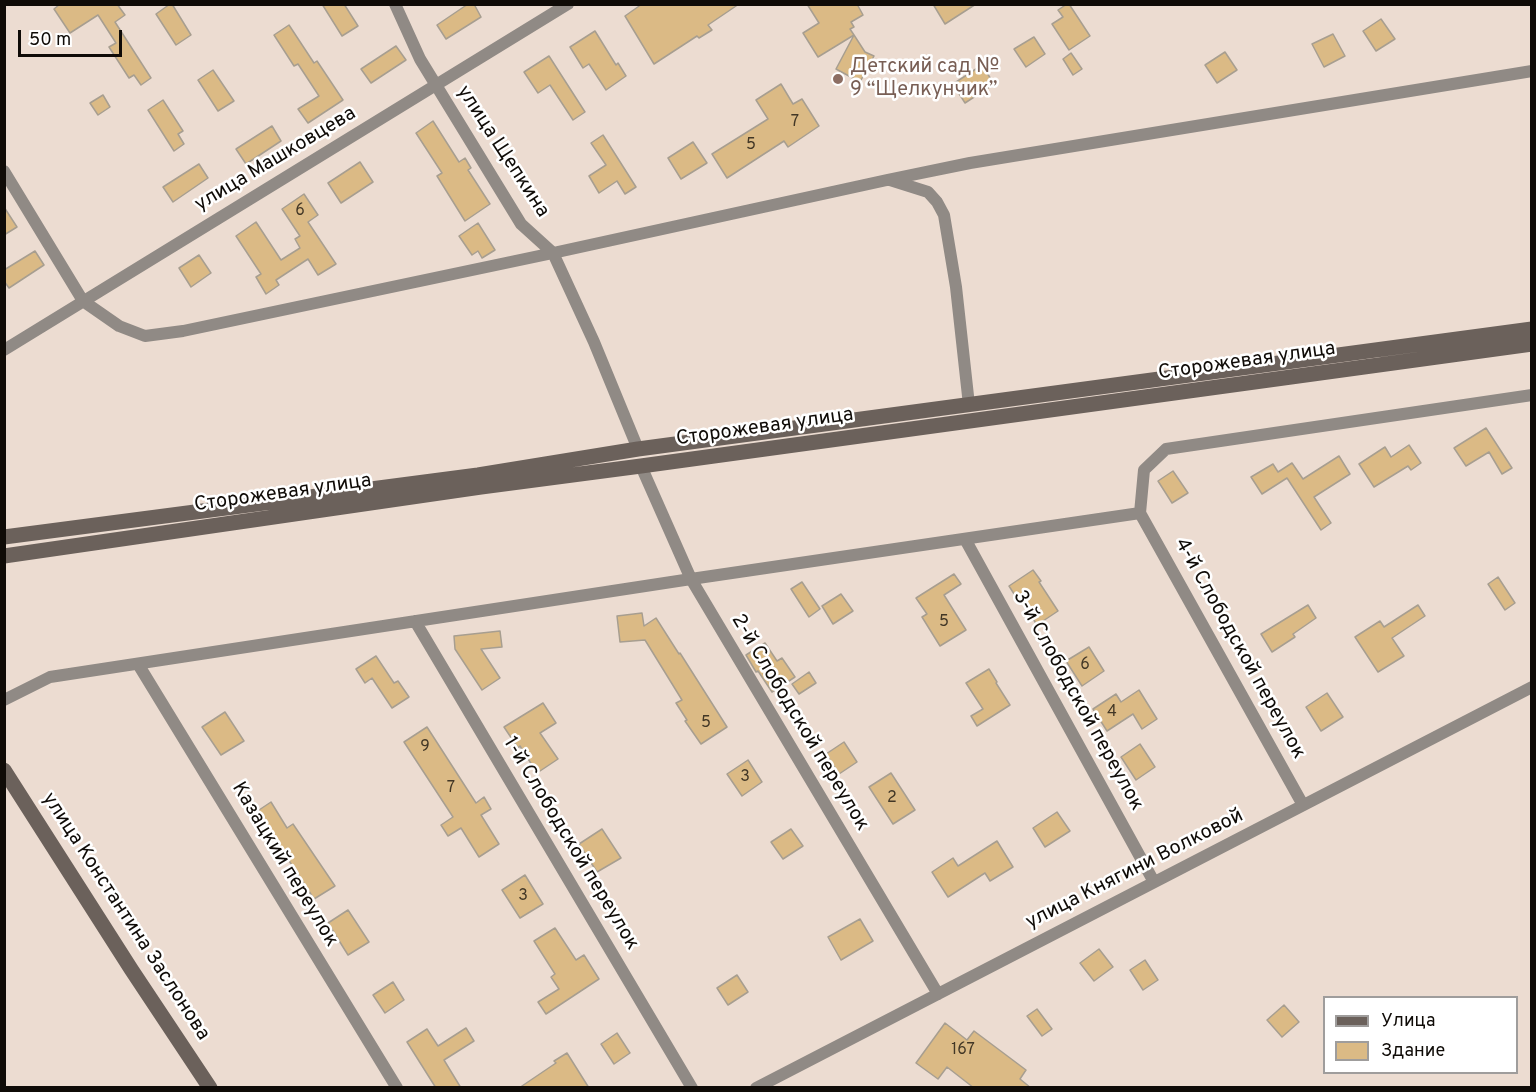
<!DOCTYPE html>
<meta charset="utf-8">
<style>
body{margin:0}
#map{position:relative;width:1536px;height:1092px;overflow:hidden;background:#ecdcd1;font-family:Overpass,sans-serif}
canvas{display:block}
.frame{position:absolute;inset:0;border:6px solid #0f0b07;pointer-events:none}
.legend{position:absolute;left:1323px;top:996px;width:195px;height:78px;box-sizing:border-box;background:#fff;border:2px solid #9f9d9c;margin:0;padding:8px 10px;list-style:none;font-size:18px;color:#0f0b07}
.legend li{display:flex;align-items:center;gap:12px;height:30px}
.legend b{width:30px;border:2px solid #9f9d9c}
.scale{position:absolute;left:18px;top:30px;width:104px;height:27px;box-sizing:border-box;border:3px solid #0f0b07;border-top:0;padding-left:8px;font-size:18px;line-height:21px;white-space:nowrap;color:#0f0b07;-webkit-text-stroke:4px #fff;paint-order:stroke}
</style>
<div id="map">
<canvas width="1536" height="1092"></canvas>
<div class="frame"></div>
<ul class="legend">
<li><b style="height:8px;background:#6b615b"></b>Улица</li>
<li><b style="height:16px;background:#dbba85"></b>Здание</li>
</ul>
<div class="scale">50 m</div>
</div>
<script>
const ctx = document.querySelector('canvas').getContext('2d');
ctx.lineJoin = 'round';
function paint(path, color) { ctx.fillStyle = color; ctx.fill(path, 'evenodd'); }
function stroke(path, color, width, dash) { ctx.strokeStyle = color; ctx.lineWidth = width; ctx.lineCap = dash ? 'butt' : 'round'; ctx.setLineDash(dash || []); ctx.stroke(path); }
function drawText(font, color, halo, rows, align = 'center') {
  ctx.font = font + ' Overpass,sans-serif'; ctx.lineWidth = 5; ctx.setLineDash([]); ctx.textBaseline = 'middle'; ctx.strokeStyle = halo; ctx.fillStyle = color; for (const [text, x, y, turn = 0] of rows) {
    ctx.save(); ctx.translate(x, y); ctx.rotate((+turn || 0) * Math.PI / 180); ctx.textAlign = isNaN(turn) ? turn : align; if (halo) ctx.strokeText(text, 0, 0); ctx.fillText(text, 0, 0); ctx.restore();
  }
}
const building = new Path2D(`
 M60,4h57l8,11 -10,7 36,56 -10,7 -7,-10 -5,3 -20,-31 7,-4 -18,-28 -28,18 -16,-24z
 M170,4h2l19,31 -15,10 -20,-31z
 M322,4h22l14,22 -16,10z
 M468,4h6l7,13 -35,22 -9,-14z
 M642,4h97l-31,21 4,5 -13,8 -2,-2 -43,28 -29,-48z
 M807,4h50l6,11 -12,7 3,5 -4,2 4,6 -36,22 -15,-24 16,-10z
 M933,4h43l-31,20z
 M1067,4h2l21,32 -21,14 -17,-26 11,-7 -5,-7z
 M1381,19l14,20 -19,12 -13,-20z
 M289,25l25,38 3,-2 26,39 -35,23 -10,-14 21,-13 -21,-32 -4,2 -20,-31z
 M595,31l21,34 2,-2 8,13 -20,14 -17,-26 -6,4 -13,-21z
 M1333,34l12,22 -21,11 -12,-23z
 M854,35l11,17 9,4 -14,26 -24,-13z
 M1034,37l11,17 -19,13 -12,-18z
 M396,46l10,14 -35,23 -10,-14z
 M1225,52l12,18 -20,13 -12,-18z
 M1071,53l11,16 -9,6 -10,-16z
 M549,56l36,56 -12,8 -23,-35 -12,8 -14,-21z
 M982,65l12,19 -29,19 -12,-19z
 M213,70l21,31 -16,10 -20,-31z
 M781,84l12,20 9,-5 17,27 -31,21 -4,-6 -57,37 -15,-24 56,-35 -12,-19z
 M103,95l7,12 -12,8 -8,-12z
 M163,100l20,31 -5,3 6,10 -10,7 -26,-41z
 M433,121l26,41 6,-4 6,10 -3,2 22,34 -25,17 -28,-45 5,-3 -26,-40z
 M272,126l9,15 -35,23 -10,-15z
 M603,135l33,52 -11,7 -8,-13 -18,12 -10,-17 17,-11 -15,-22z
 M693,142l14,21 -26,16 -13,-21z
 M360,162l13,20 -32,21 -13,-20z
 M199,164l9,14 -35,24 -10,-15z
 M304,194l14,21 -10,7 28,42 -18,11 -10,-16 -32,21 3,5 -13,9 -10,-17 5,-3 -25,-38 20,-14 25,38 19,-12 -5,-9 5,-3 -18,-27z
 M4,207l13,20 -13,8z
 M478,223l17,27 -13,8 -4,-7 -6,4 -13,-19z
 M35,251l9,14 -35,23 -5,-7v-11z
 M199,255l12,18 -20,14 -12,-19z
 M1486,428l26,40 -10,6 -13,-22 -23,14 -12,-18z
 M1409,445l12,18 -10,7 -3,-4 -34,21 -15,-23 26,-17 6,10z
 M1339,456l11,18 -36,23 17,26 -10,7 -34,-52 -25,16 -11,-17 22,-13 5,8 14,-9 11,16z
 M1173,471l15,22 -16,10 -14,-22z
 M1033,570l8,11 -2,1 19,29 -21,14 -19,-29 -2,1 -7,-11z
 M954,574l7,10 -17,11 22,35 -26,16 -18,-29 5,-3 -11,-16z
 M1498,577l17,26 -10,7 -17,-26z
 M802,582l18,27 -11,8 -18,-28z
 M841,594l12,17 -20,13 -11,-18z
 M1308,605l8,13 -23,16 2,3 -23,15 -11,-18z
 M1418,605l7,11 -33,22 12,18 -26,16 -23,-35 25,-16 4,6z
 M642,613l2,13 12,-8 23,36 1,-1 47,74 -26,17 -16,-23 2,-1 -11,-17 6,-3 -37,-60 -25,2 -3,-26z
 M500,631l2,16 -21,2 19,29 -18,12 -27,-41 -1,-13z
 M765,643l12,18 5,-3 13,19 -23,15 -14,-21 -2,1 -10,-17z
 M1089,647l15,24 -22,15 -16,-25z
 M376,656l18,27 4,-2 11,16 -17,11 -20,-30 -7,5 -9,-14z
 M989,669l8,13 -1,1 14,22 -33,21 -6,-10 12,-7 -17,-26z
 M809,672l7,11 -17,11 -7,-10z
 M1139,690l18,29 -15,10 -9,-15 -26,17 -14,-22 23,-15 5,8z
 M1327,693l16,24 -22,14 -15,-24z
 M543,703l13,20 -16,10 18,26 -21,14 -17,-27 -2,2 -14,-21z
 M225,712l19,29 -23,14 -19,-28z
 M427,727l49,76 8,-6 7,12 -10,6 18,29 -20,13 -18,-29 -13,8 -7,-11 12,-8 -49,-75z
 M844,742l13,20 -18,12 -13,-20z
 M1140,744l15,23 -19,13 -15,-23z
 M748,760l14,22 -20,14 -15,-22z
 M891,773l24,37 -22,14 -24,-37z
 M271,802l16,26 6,-4 42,62 -21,13 -49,-75 -4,3 -8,-13z
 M1057,812l13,19 -25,16 -12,-19z
 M602,829l19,29 -24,14 -18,-28z
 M791,829l12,17 -20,13 -12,-17z
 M997,841l16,26 -23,14 -5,-8 -37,24 -16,-25 21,-14 5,8z
 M525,875l18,29 -23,14 -18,-28z
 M348,910l21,32 -21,13 -20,-32z
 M860,919l13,22 -32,19 -13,-23z
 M555,928l21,32 8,-5 15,24 -53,35 -8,-12 21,-13 -8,-12 4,-3 -21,-33z
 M1099,949l14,18 -19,14 -14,-18z
 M1145,960l13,20 -15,10 -13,-20z
 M737,975l11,17 -20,13 -11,-17z
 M393,982l11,18 -19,13 -12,-18z
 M1284,1005l15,17 -17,15 -15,-17z
 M1037,1009l15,20 -10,7 -15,-20z
 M945,1023l22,17 7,-9 52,39 -6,9 11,9h-57l-27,-21 -9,12 -22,-16z
 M466,1028l8,13 -30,19 17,28h-25l-29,-46 20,-13 11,17z
 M617,1033l13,20 -16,11 -13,-20z
 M567,1053l22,35h-70l37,-25 -2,-2z`);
const street = new Path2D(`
 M395,4l25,55 101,165 32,29 41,89 44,107
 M4,171l79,130 36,25 26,10 38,-5 370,-78 334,-73 83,-17 562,-92
 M890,180l38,12 9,10 7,13 12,72 13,118
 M4,350l564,-346
 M641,466l50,113 247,415
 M1140,513l4,-43 22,-21 366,-54
 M1140,513l163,292
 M965,539l189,343
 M415,621l277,467
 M138,664l259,424
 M4,700l46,-23 641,-98 449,-66
 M756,1088l776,-401`);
const secondary = new Path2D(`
 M4,537l474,-62 160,-26 894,-120
 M4,556l477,-69 160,-21 891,-122
 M4,770l127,199 79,119`);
const markers = [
 [838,79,6,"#8d6e63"]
];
const numberNames = [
 ["7",795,123],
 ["5",751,146],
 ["6",300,212],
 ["5",944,623],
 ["6",1085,666],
 ["4",1112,713],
 ["5",706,724],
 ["9",425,748],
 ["3",745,778],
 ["7",451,789],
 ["2",892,799],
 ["3",523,897],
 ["167",963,1051]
];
const educationNames = [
 ["Детский сад №",850,68],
 ["9 “Щелкунчик”",850,91]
];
const streetNames = [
 ["улица Щепкина",502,152,57],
 ["улица Машковцева",276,160,-31],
 ["Сторожевая улица",1247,362,-8],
 ["Сторожевая улица",765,428,-8],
 ["Сторожевая улица",283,494,-8],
 ["4-й Слободской переулок",1239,649,61],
 ["3-й Слободской переулок",1077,701,61],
 ["2-й Слободской переулок",799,723,59],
 ["1-й Слободской переулок",570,844,59],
 ["Казацкий переулок",284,865,59],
 ["улица Княгини Волковой",1135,870,-27],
 ["улица Константина Заслонова",125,917,57]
];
paint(building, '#dbba85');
stroke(building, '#a79e90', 1.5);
stroke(street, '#908a85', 12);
stroke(secondary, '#6b615b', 15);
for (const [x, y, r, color] of markers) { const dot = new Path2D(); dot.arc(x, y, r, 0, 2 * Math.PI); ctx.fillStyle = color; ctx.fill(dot); stroke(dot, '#fff', 2); }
drawText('16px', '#423726', null, numberNames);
drawText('20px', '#785e54', '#fff', educationNames, 'left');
drawText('20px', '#0f0b07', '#fff', streetNames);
</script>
